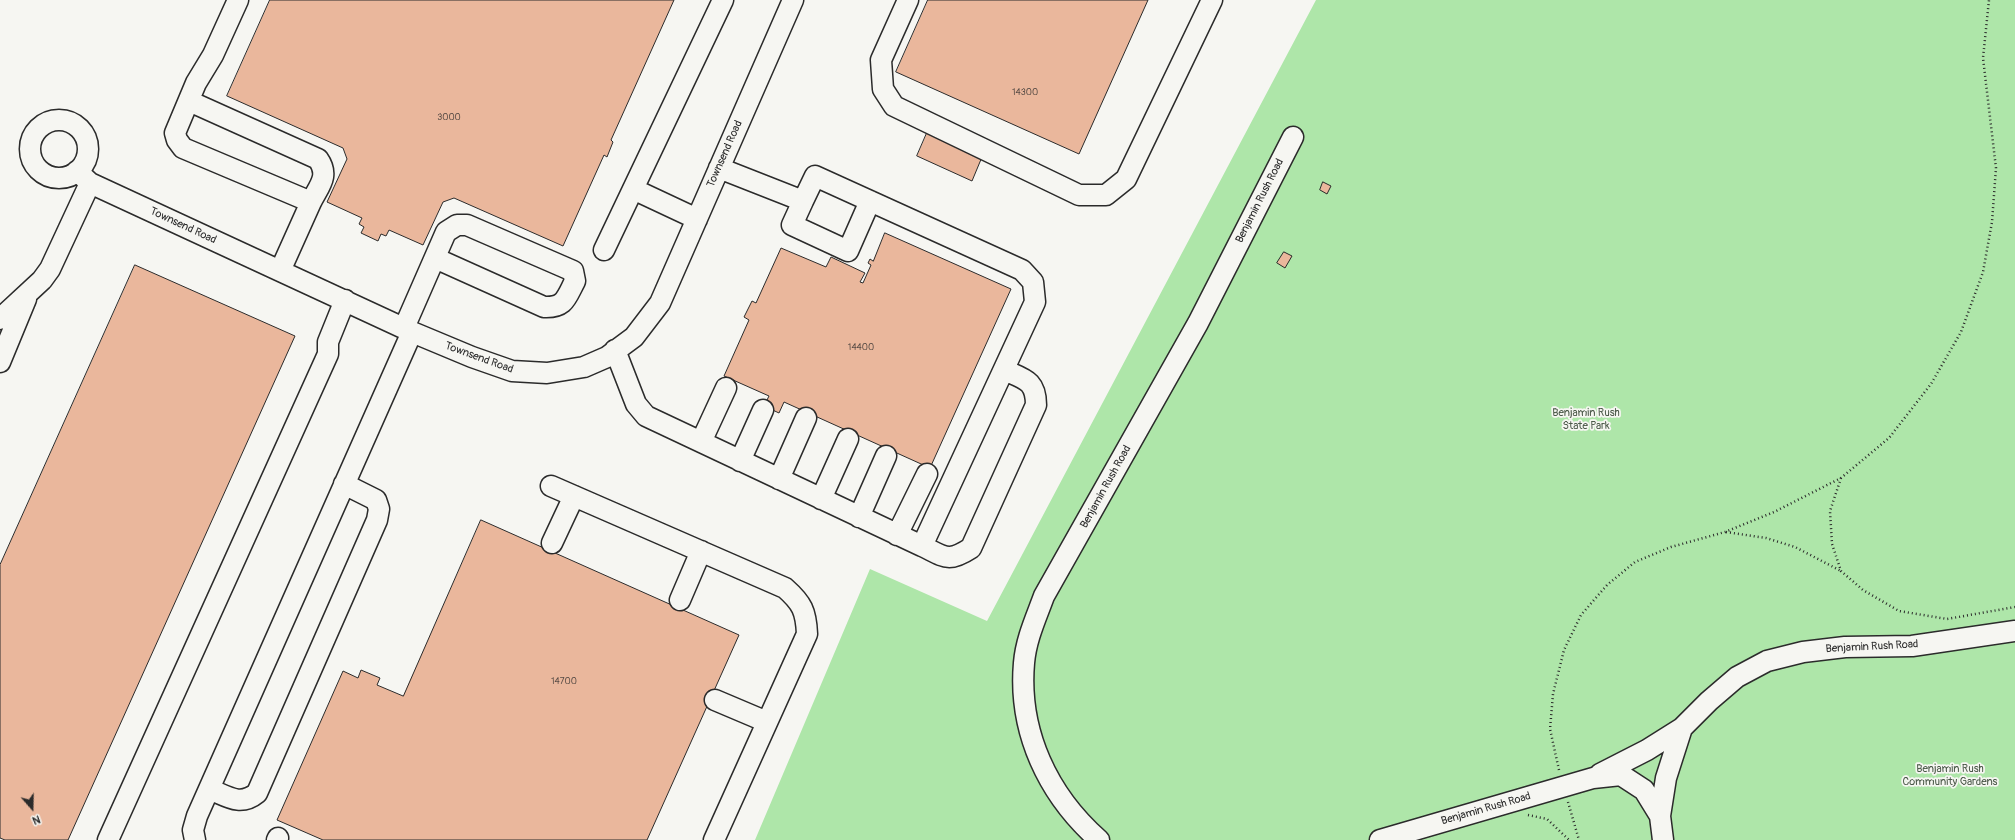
<!DOCTYPE html>
<style>
body{margin:0}
#map{position:relative;width:2015px;height:840px;overflow:hidden;background:#f6f6f2;font-family:Pangolin,sans-serif}
canvas{display:block}
.north{position:absolute;left:12px;top:788px;width:40px;height:40px;-webkit-text-stroke:3px #f6f6f2;paint-order:stroke;rotate:160deg;font-size:11px;font-weight:700;line-height:16px;text-align:center;color:#2b2b2b}
.north::after{content:'';display:block;margin:auto;width:14px;height:18px;background:#2b2b2b;clip-path:polygon(50% 0,100% 100%,50% 72%,0 100%)}
</style>
<div id="map">
<canvas width="2015" height="840"></canvas>
<div class="north">N</div>
</div>
<script>
const ctx = document.querySelector('canvas').getContext('2d');
ctx.lineJoin = 'round';
function paint(path, color) { ctx.fillStyle = color; ctx.fill(path, 'evenodd'); }
function stroke(path, color, width, dash) { ctx.strokeStyle = color; ctx.lineWidth = width; ctx.lineCap = dash ? 'butt' : 'round'; ctx.setLineDash(dash || []); ctx.stroke(path); }
function drawText(font, color, halo, rows, align = 'center') {
  ctx.font = font + ' Pangolin,sans-serif'; ctx.lineWidth = 3.5; ctx.setLineDash([]); ctx.textBaseline = 'middle'; ctx.strokeStyle = halo; ctx.fillStyle = color; for (const [text, x, y, turn = 0] of rows) {
    ctx.save(); ctx.translate(x, y); ctx.rotate((+turn || 0) * Math.PI / 180); ctx.textAlign = isNaN(turn) ? turn : align; if (halo) ctx.strokeText(text, 0, 0); ctx.fillText(text, 0, 0); ctx.restore();
  }
}
const green = new Path2D(`
 M1316,0h699v840h-1260l115,-271 117,52z`);
const building = new Path2D(`
 M270,0h404l-63,140 2,2 -6,15 -3,-2 -41,91 -109,-48 -11,4 -20,43 -34,-15 -3,6 -5,-2 -3,7 -17,-8 3,-6 -5,-3 3,-6 -35,-16 20,-43 -4,-11 -116,-52z
 M928,0h220l-69,154 -183,-82z
 M927,133l55,24 -10,24 -55,-25z
 M1323,182l8,4 -4,8 -7,-4z
 M885,233l126,56 -81,179 -146,-66 -5,11 -15,-7 5,-10 -45,-20 25,-56 -5,-3 8,-16 4,2 25,-55 45,19 5,-10 34,16 -5,9 3,1 8,-18 -3,-2 2,-4 3,2z
 M1284,252l8,4 -7,12 -8,-5z
 M135,265l160,71 -227,504h-63l-5,-2v-273z
 M481,520l258,115 -92,205h-324l-46,-20 66,-149 15,7 3,-8 19,8 -3,7 26,11z`);
const path = new Path2D(`
 M1841,478l-11,33 2,33 9,27 22,19 36,21 48,8 68,-12
 M1726,532l40,6 29,9 46,24
 M1559,770l-9,-41 3,-35 11,-44 17,-35 26,-30 28,-23 36,-15 54,-15 49,-20 67,-34 48,-40 42,-54 30,-52 22,-60 9,-50 4,-54 -13,-110 6,-58
 M1568,802l11,38
 M1528,815l19,4 22,21`);
const minor = new Path2D(`
 M238,0l-25,55 -17,28 -21,50 2,7 6,8 128,54 -31,69
 M908,0l-27,60 2,29 11,17 185,89h27l20,-16 86,-179
 M189,101l129,58c12,17 1,27 -7,43
 M30 149a29 29 0 1 1 58 0a29 29 0 1 1-58 0Z
 M77,171l13,12 322,149 60,25 40,14 35,2 37,-6 23,-10 27,-20 26,-34 133,-303
 M633,189l64,30
 M803,201l-11,24 56,26 22,-50
 M604,250l119,-250
 M0,319l42,-39 8,-11 40,-86
 M404,328l42,-96 11,-7h10l106,46 2,10c-9,17 -10,27 -31,26l-109,-49
 M615,350l21,54 10,12 276,130 113,-244 -2,-20 -11,-12 -207,-94 -12,25 -84,-33
 M0,362l26,-63
 M701,442l25,-54
 M740,461l23,-51
 M779,479l27,-61
 M551,486l234,102c17,15 21,23 22,46l-93,206
 M821,499l27,-60
 M859,517l27,-61
 M897,535l30,-61
 M552,543l22,-47
 M922,546c23,11 26,17 49,2l65,-143c0,-25 -12,-26 -32,-35
 M680,600l21,-49
 M715,700l52,22
 M1600,774l47,-24 35,-22
 M209,789c18,7 31,18 48,4l120,-273 2,-11 -3,-9 -32,-16
 M108,840l220,-486v-12l17,-42
 M195,840l-2,-10 4,-14 215,-484
 M277,840l1,-2
 M1099,840c-51,-45 -81,-108 -75,-177 2,-24 12,-45 20,-67l154,-273 95,-186
 M1380,840l213,-62 28,-3 23,15 16,26
 M1663,840l-3,-24 6,-38 16,-50 27,-27 28,-24 30,-16 36,-9 42,-5 67,-1 103,-15`);
const numberNames = [
 ["14300",1025,93],
 ["3000",449,118],
 ["14400",861,348],
 ["14700",564,682]
];
const streetNames = [
 ["Townsend Road",725,154,-66],
 ["Benjamin Rush Road",1260,201,-63],
 ["Townsend Road",183,226,25],
 ["Townsend Road",479,358,20],
 ["Benjamin Rush Road",1106,487,-61],
 ["Benjamin Rush Road",1872,647,-3],
 ["Benjamin Rush Road",1486,809,-16]
];
const parkNames = [
 ["Benjamin Rush",1586,413],
 ["State Park",1586,426],
 ["Benjamin Rush",1950,769],
 ["Community Gardens",1950,782]
];
paint(green, '#aee6a9');
paint(building, '#eab79c');
stroke(building, '#2b2b2b', 1);
stroke(minor, '#2b2b2b', 23);
stroke(path, '#2b2b2b', 2.5, [1, 3]);
stroke(minor, '#f6f6f2', 20);
drawText('9px', '#5b4e47', null, numberNames);
drawText('11px', '#2b2b2b', '#f6f6f2', streetNames);
drawText('11px', '#4c5a4a', '#f6f6f2', parkNames);
</script>
